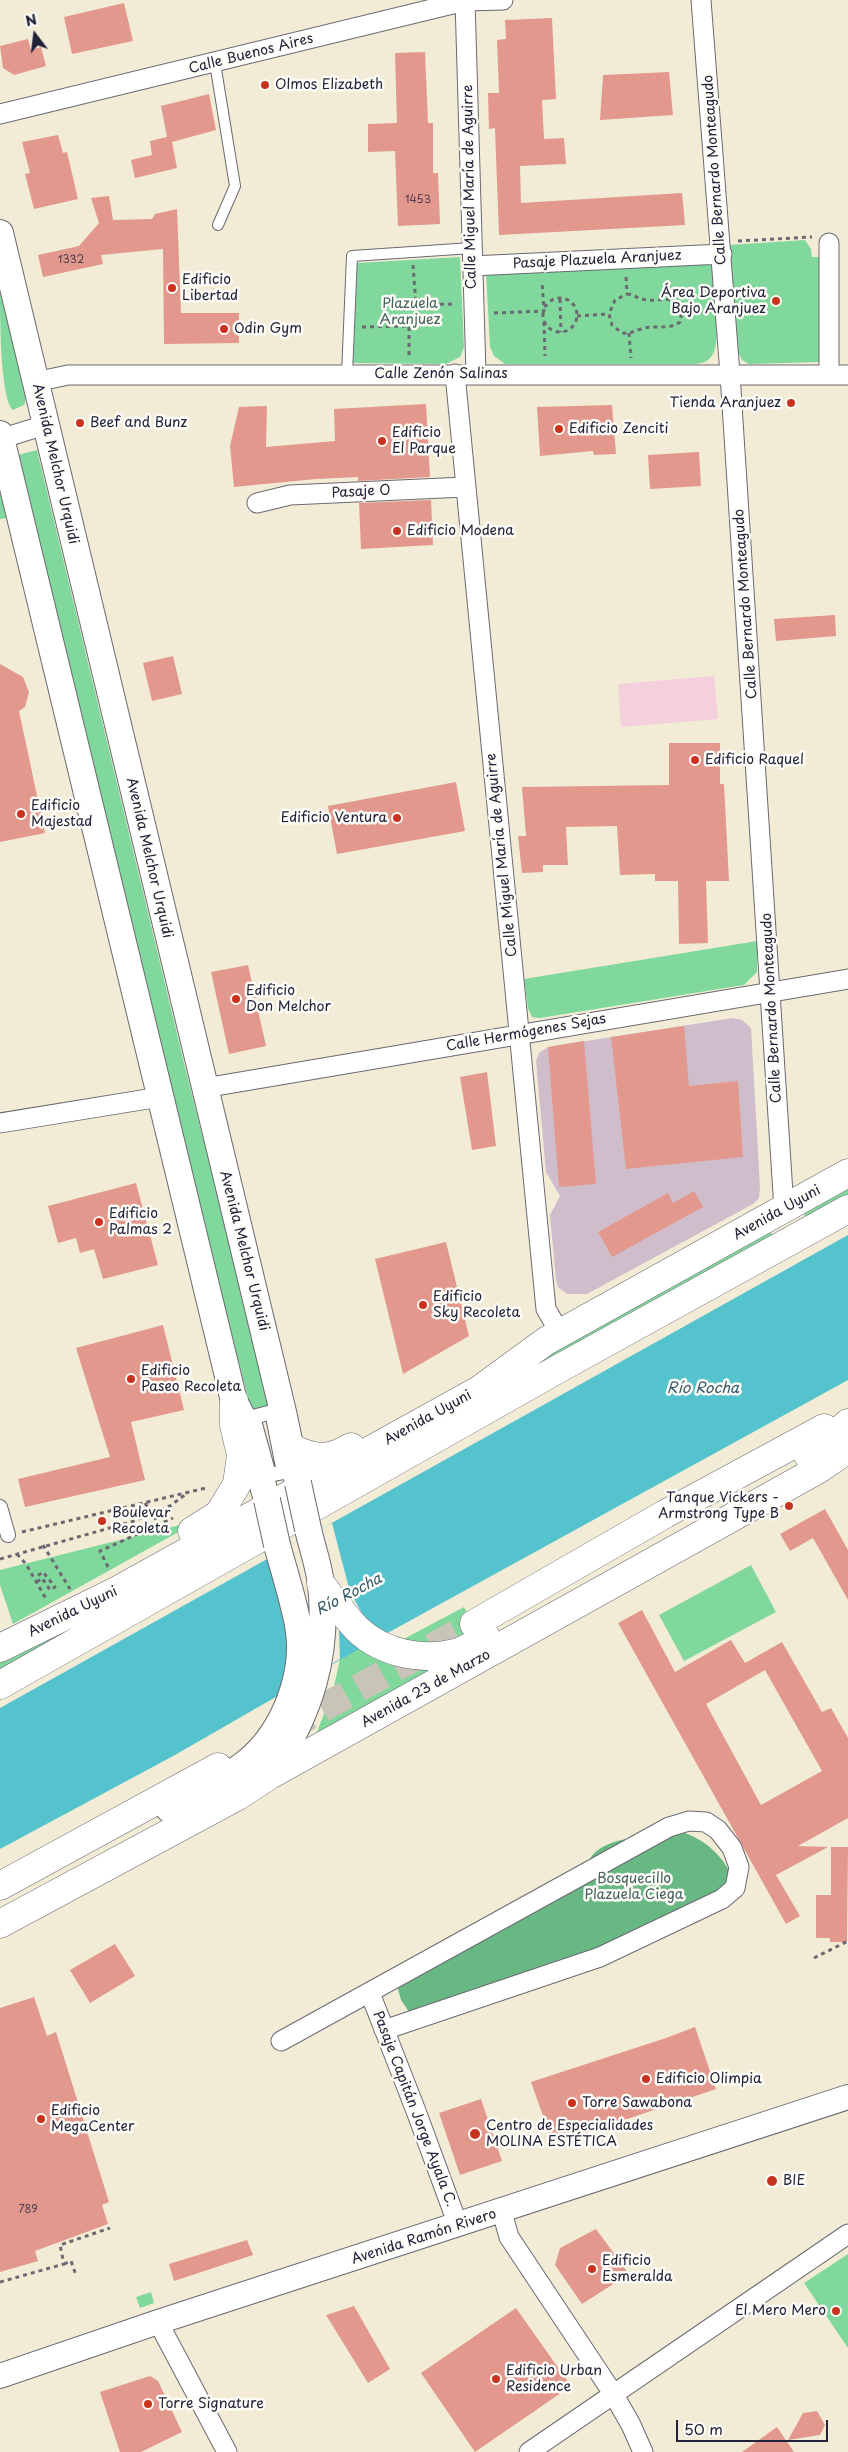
<!DOCTYPE html>
<meta charset="utf-8">
<style>
body{margin:0}
#map{position:relative;width:848px;height:2452px;overflow:hidden;background:#f2ecd6;font-family:"Playpen Sans",sans-serif}
canvas{display:block}
.north{position:absolute;left:10px;top:10px;width:50px;height:50px;-webkit-text-stroke:4px #fdfcf7;paint-order:stroke;rotate:345deg;font-size:14px;font-weight:700;line-height:20px;text-align:center;color:#22223b}
.north::after{content:'';display:block;margin:auto;width:18px;height:22px;background:#22223b;clip-path:polygon(50% 0,100% 100%,50% 72%,0 100%)}
.scale{position:absolute;left:676px;top:2420px;width:152px;height:22px;box-sizing:border-box;border:2px solid #22223b;border-top:0;padding-left:6px;font-size:15px;line-height:18px;white-space:nowrap;color:#22223b;-webkit-text-stroke:4px #fdfcf7;paint-order:stroke}
</style>
<div id="map">
<canvas width="848" height="2452"></canvas>
<div class="north">N</div>
<div class="scale">50 m</div>
</div>
<script>
const ctx = document.querySelector('canvas').getContext('2d');
ctx.lineJoin = 'round';
function paint(path, color) { ctx.fillStyle = color; ctx.fill(path, 'evenodd'); }
function stroke(path, color, width, dash) { ctx.strokeStyle = color; ctx.lineWidth = width; ctx.lineCap = dash ? 'butt' : 'round'; ctx.setLineDash(dash || []); ctx.stroke(path); }
function drawText(font, color, halo, rows, align = 'center') {
  ctx.font = font + ' "Playpen Sans",sans-serif'; ctx.lineWidth = 5; ctx.setLineDash([]); ctx.textBaseline = 'middle'; ctx.strokeStyle = halo; ctx.fillStyle = color; for (const [text, x, y, turn = 0] of rows) {
    ctx.save(); ctx.translate(x, y); ctx.rotate((+turn || 0) * Math.PI / 180); ctx.textAlign = isNaN(turn) ? turn : align; if (halo) ctx.strokeText(text, 0, 0); ctx.fillText(text, 0, 0); ctx.restore();
  }
}
const built = new Path2D(`
 M714,676l4,43 -97,8 -3,-43z`);
const industrial = new Path2D(`
 M733,1018l9,2 9,8 9,159 -1,11 -6,6 -166,90h-20l-9,-7 -2,-7 -6,-65 10,-19 -14,-24 -10,-111 3,-8 9,-6z`);
const green = new Path2D(`
 M805,240l6,9 1,8h9l-1,105 -71,2 -7,-4 -7,-15 -6,-100z
 M460,257l4,90 -4,10 -14,7 -93,-1 4,-100z
 M711,262c2,19 10,74 3,90 -4,9 -10,11 -19,12h-190l-11,-8 -4,-9 -4,-75z
 M0,290l26,109 -2,6 -11,5c-13,-10 -13,-98 -13,-120z
 M37,450l148,617 87,345 -19,5 -78,-304 -157,-658z
 M0,487l8,31 -8,1z
 M757,941v31l-13,13 -204,33 -8,-1 -4,-9 -4,-29z
 M848,1184v10l-42,24 -5,-8z
 M769,1228l4,8 -271,151 58,-42z
 M200,1520l-187,104 -13,-39v-15z
 M256,1524l-256,148v-9z
 M751,1565l25,47 -92,49 -25,-46z
 M464,1607l15,27 -34,13 -47,-5z
 M363,1646l93,14 -141,77 18,-46 7,-32z
 M848,2254v94l-44,-65z
 M151,2292l3,11 -14,5 -4,-11z`);
const forest = new Path2D(`
 M685,1833c23,9 36,22 48,44l-2,10 -129,73 -191,55 -10,-15 -4,-15 190,-109c1,-6 1,-15 4,-19 16,-23 69,-21 94,-24z`);
const water = new Path2D(`
 M848,1235v145l-475,261 -198,114 -175,94v-141z`);
const pier = new Path2D(`
 M332,1523l18,69 13,23 10,11 -34,3 1,30 -36,21 -17,-18 -1,-40 4,-76z`);
const building = new Path2D(`
 M124,3l9,38 -61,13 -8,-37z
 M552,18l4,81 -14,1 2,39 20,-1 2,26 -46,2 1,37 161,-10 3,32 -186,10 -4,-107 -6,1 -1,-36h11l-2,-53 9,-1 -1,-19z
 M28,39l3,11 10,-3 5,19 -32,9 -11,-7 -3,-22z
 M425,52l3,71h5v50h5l2,51 -42,2 -3,-75 -27,1v-28l29,-1 -2,-70z
 M669,72l4,43 -73,5 3,-45z
 M209,94l7,36 -44,12 5,26 -42,10 -4,-18 21,-5 -2,-14 17,-4 -6,-31z
 M58,135l5,18 4,-1 11,47 -44,10 -9,-35 5,-1 -8,-31z
 M109,196l4,24 39,-1 3,-5 22,-5 4,104h58v30l-75,1 -1,-95 -62,6 2,9 -60,13 -5,-22 41,-9 20,-23 -8,-25z
 M426,404l4,73 -72,4v-4l-42,2 -82,8 -4,-41 9,-39 28,-1 -1,41 69,-6 -1,-32z
 M612,405l4,49 -22,1 -1,-4 -53,5 -3,-49z
 M699,452l2,34 -51,3 -2,-34z
 M431,500l2,45 -72,4 -2,-46z
 M835,615l1,21 -60,5 -2,-22z
 M173,656l9,38 -30,7 -9,-38z
 M0,664l23,13 6,15 -4,15 -6,4 26,122 -45,9z
 M669,743h51v41h4l5,97h-23l2,62 -29,1 -1,-63h-23v-7l-35,1 -3,-49 -51,1 2,38h-25v7l-21,1 -4,-37h8l-4,-49 147,-2z
 M456,782l9,49 -128,23 -9,-48z
 M248,965l18,81 -37,8 -18,-82z
 M684,1026l5,60 49,-5 5,76 -117,12 -15,-132z
 M584,1041l12,143 -37,3 -11,-140z
 M487,1072l9,74 -24,4 -12,-73z
 M136,1183l22,82 -55,14 -9,-30 -14,4 -4,-15 -18,5 -10,-37z
 M694,1191l9,16 -91,50 -14,-25 70,-39 5,10z
 M446,1242l23,94 -66,38 -28,-115z
 M163,1325l21,85 -53,12 14,58 -120,27 -7,-28 92,-22 -34,-109z
 M825,1509l23,41v50l-35,-62 -23,13 -10,-17z
 M642,1610l33,62 56,-32 14,23 37,-21 40,70 9,-4 17,30v80l-50,28 30,1 -52,28 24,41 -14,8 -168,-301zM765,1670l57,101 -61,34 -55,-101z
 M831,1847h17l-1,95h-17v-4h-14v-43h15z
 M115,1944l20,32 -45,27 -20,-33z
 M34,1997l13,39 9,-4 53,170 -7,3 6,19 -73,27 3,10 -38,11v-264z
 M695,2027l21,62 -163,55 -22,-62 135,-44z
 M481,2099l21,62 -42,14 -21,-62z
 M596,2229l33,45 -47,30 -27,-39 5,-17z
 M247,2240l6,15 -79,26 -5,-17z
 M354,2306l36,63 -22,14 -42,-68z
 M516,2308l55,78 -96,66 -54,-79z
 M150,2376l8,5 24,51 -41,20h-21l-20,-60z
 M817,2411l8,14 -5,10 -32,5 15,-27z
 M777,2427l17,25h-52z`);
const primaryTunnel = new Path2D(`
 M285,1729l189,-105`);
const path = new Path2D(`
 M738,241l74,-4
 M413,265l3,40 38,-1
 M626,277l1,17
 M627,294c7,0 9,4 15,5 15,5 32,-8 40,12l-2,11c-12,9 -26,2 -39,7 -7,2 -11,5 -19,4l-10,-8 -3,-11 6,-14z
 M543 315a17 17 0 1 1 34 0a17 17 0 1 1-34 0Z
 M560,299l1,33
 M682,312h24
 M494,313l50,-2 -2,-30
 M577,316l32,-2
 M544,322l1,34
 M362,327l47,-1v30
 M404,327l-1,-21 13,-1
 M629,333l2,25
 M44,826l27,-6
 M145,1503l21,32
 M22,1532l184,-44
 M43,1545l27,44
 M17,1554l9,10 20,35
 M0,1559l131,-37 39,-16 16,-12
 M108,1567l-8,-16 73,-33
 M37,1582l5,-4 8,12 5,-3 -12,-15 -6,4
 M814,1958l34,-17
 M64,2264l7,-3 5,14
 M0,2282l64,-18 -4,-19 50,-17`);
const service = new Path2D(`
 M215,63l20,123 -17,39
 M347,374l5,-118 120,-8`);
const pedestrian = new Path2D(`
 M272,1412l12,60 -15,3 -16,-58z
 M0,1507l8,28`);
const minor = new Path2D(`
 M465,0l11,374
 M701,0l29,374 54,835
 M0,114l465,-113 38,-1
 M829,243v132
 M472,266l250,-12
 M455,374l91,935 14,24
 M35,382l33,-7h780
 M0,439l45,-14
 M257,503l33,-8 175,-8
 M204,1088l644,-109
 M0,1123l160,-26
 M370,1993l46,118 42,114
 M281,2041l388,-214 20,-6 17,1 12,8 14,18 7,19 -4,21 -13,11 -122,58 -216,73
 M502,2212l7,25 105,158 17,30 12,27
 M158,2322l69,130
 M529,2452l319,-218`);
const tertiary = new Path2D(`
 M0,2376l158,-54 690,-225`);
const secondary = new Path2D(`
 M0,233l283,1179 15,71
 M0,434l234,967 11,21 22,78
 M270,1775c39,-61 59,-117 51,-191 -2,-18 -9,-37 -13,-55
 M169,1809c27,-14 54,-28 78,-47 37,-30 60,-89 51,-137 -5,-27 -14,-54 -21,-80`);
const primary = new Path2D(`
 M291,1448c24,11 37,13 60,-1
 M808,1455l13,-7 27,-25
 M192,1531l27,-17 18,-30 4,-29 -7,-30v-24
 M321,1584c12,15 23,32 36,45 26,25 68,33 102,23 9,-3 18,-10 27,-15
 M474,1624l191,-110 159,-86
 M0,1648l118,-58 361,-200 67,-49 302,-168
 M0,1685l560,-317 288,-159
 M0,1886l218,-119
 M0,1924l238,-128 32,-21 549,-306 29,-20`);
const secondaryBridge = new Path2D(`
 M298,1483l10,46
 M267,1500l10,45`);
const markers = [
 [265,85,5,"#c8321e"],
 [172,288,5,"#c8321e"],
 [776,301,5,"#c8321e"],
 [224,329,5,"#c8321e"],
 [791,403,5,"#c8321e"],
 [80,423,5,"#c8321e"],
 [559,429,5,"#c8321e"],
 [382,441,5,"#c8321e"],
 [397,531,5,"#c8321e"],
 [695,760,5,"#c8321e"],
 [21,814,5,"#c8321e"],
 [397,818,5,"#c8321e"],
 [236,999,5,"#c8321e"],
 [99,1222,5,"#c8321e"],
 [423,1305,5,"#c8321e"],
 [131,1379,5,"#c8321e"],
 [789,1506,5,"#c8321e"],
 [102,1521,5,"#c8321e"],
 [646,2079,5,"#c8321e"],
 [572,2103,5,"#c8321e"],
 [41,2119,5,"#c8321e"],
 [475,2134,6,"#c8321e"],
 [772,2181,6,"#c8321e"],
 [592,2269,5,"#c8321e"],
 [836,2311,5,"#c8321e"],
 [496,2379,5,"#c8321e"],
 [148,2404,5,"#c8321e"]
];
const numberNames = [
 ["1453",418,200],
 ["1332",71,260],
 ["789",28,2210]
];
const streetNames = [
 ["Calle Buenos Aires",251,54,-14],
 ["Calle Bernardo Monteagudo",715,170,-94],
 ["Calle Miguel María de Aguirre",470,187,-91],
 ["Pasaje Plazuela Aranjuez",597,260,-3],
 ["Calle Zenón Salinas",441,374],
 ["Avenida Melchor Urquidi",55,464,77],
 ["Pasaje O",361,492,-3],
 ["Calle Bernardo Monteagudo",746,604,-94],
 ["Calle Miguel María de Aguirre",502,855,-96],
 ["Avenida Melchor Urquidi",149,858,77],
 ["Calle Bernardo Monteagudo",772,1008,-93],
 ["Calle Hermógenes Sejas",526,1033,-10],
 ["Avenida Uyuni",777,1213,-29],
 ["Avenida Melchor Urquidi",244,1251,76],
 ["Avenida Uyuni",428,1418,-29],
 ["Avenida Uyuni",73,1612,-26],
 ["Avenida 23 de Marzo",426,1689,-29],
 ["Pasaje Capitán Jorge Ayala C.",414,2109,69],
 ["Avenida Ramón Rivero",424,2237,-18]
];
const poiNames = [
 ["Olmos Elizabeth",275,85],
 ["Edificio",182,280],
 ["Libertad",182,296],
 ["Área Deportiva",766,293,"right"],
 ["Bajo Aranjuez",766,309,"right"],
 ["Odin Gym",234,329],
 ["Tienda Aranjuez",781,403,"right"],
 ["Beef and Bunz",90,423],
 ["Edificio Zenciti",569,429],
 ["Edificio",392,433],
 ["El Parque",392,449],
 ["Edificio Modena",407,531],
 ["Edificio Raquel",705,760],
 ["Edificio",31,806],
 ["Majestad",31,822],
 ["Edificio Ventura",387,818,"right"],
 ["Edificio",246,991],
 ["Don Melchor",246,1007],
 ["Edificio",109,1214],
 ["Palmas 2",109,1230],
 ["Edificio",433,1297],
 ["Sky Recoleta",433,1313],
 ["Edificio",141,1371],
 ["Paseo Recoleta",141,1387],
 ["Tanque Vickers -",779,1498,"right"],
 ["Armstrong Type B",779,1514,"right"],
 ["Boulevar",112,1513],
 ["Recoleta",112,1529],
 ["Edificio Olimpia",656,2079],
 ["Torre Sawabona",582,2103],
 ["Edificio",51,2111],
 ["MegaCenter",51,2127],
 ["Centro de Especialidades",486,2126],
 ["MOLINA ESTÉTICA",486,2142],
 ["BIE",783,2181],
 ["Edificio",602,2261],
 ["Esmeralda",602,2277],
 ["El Mero Mero",826,2311,"right"],
 ["Edificio Urban",506,2371],
 ["Residence",506,2387],
 ["Torre Signature",158,2404]
];
const parkNames = [
 ["Plazuela",410,304],
 ["Aranjuez",410,320],
 ["Bosquecillo",634,1879],
 ["Plazuela Ciega",634,1895]
];
const waterNames = [
 ["Río Rocha",703,1389],
 ["Río Rocha",349,1595,-28]
];
paint(built, '#f4cfdc');
paint(industrial, '#d0bdcc');
paint(green, '#81d89d');
paint(forest, '#68b884');
paint(water, '#55c3cd');
paint(pier, '#f2ecd6');
paint(building, '#e2988d');
stroke(primaryTunnel, '#c8c4b7', 28, [28, 14]);
stroke(service, '#6b6971', 12);
stroke(pedestrian, '#6b6971', 16);
stroke(minor, '#6b6971', 21);
stroke(tertiary, '#6b6971', 26);
stroke(secondary, '#6b6971', 28);
stroke(primary, '#6b6971', 29);
stroke(path, '#6b6971', 3, [4, 4]);
stroke(service, '#fff', 10);
stroke(pedestrian, '#fff', 14);
stroke(minor, '#fff', 19);
stroke(tertiary, '#fff', 24);
stroke(secondary, '#fff', 26);
stroke(primary, '#fff', 28);
stroke(secondaryBridge, '#6b6971', 28, []);
stroke(secondaryBridge, '#fff', 26);
for (const [x, y, r, color] of markers) { const dot = new Path2D(); dot.arc(x, y, r, 0, 2 * Math.PI); ctx.fillStyle = color; ctx.fill(dot); stroke(dot, '#fdfcf7', 2); }
drawText('11px', '#524050', null, numberNames);
drawText('14px', '#22223b', '#fdfcf7', streetNames);
drawText('14px', '#22223b', '#fdfcf7', poiNames, 'left');
drawText('14px', '#43625d', '#fdfcf7', parkNames);
drawText('italic 15px', '#345a6e', '#fdfcf7', waterNames);
</script>
